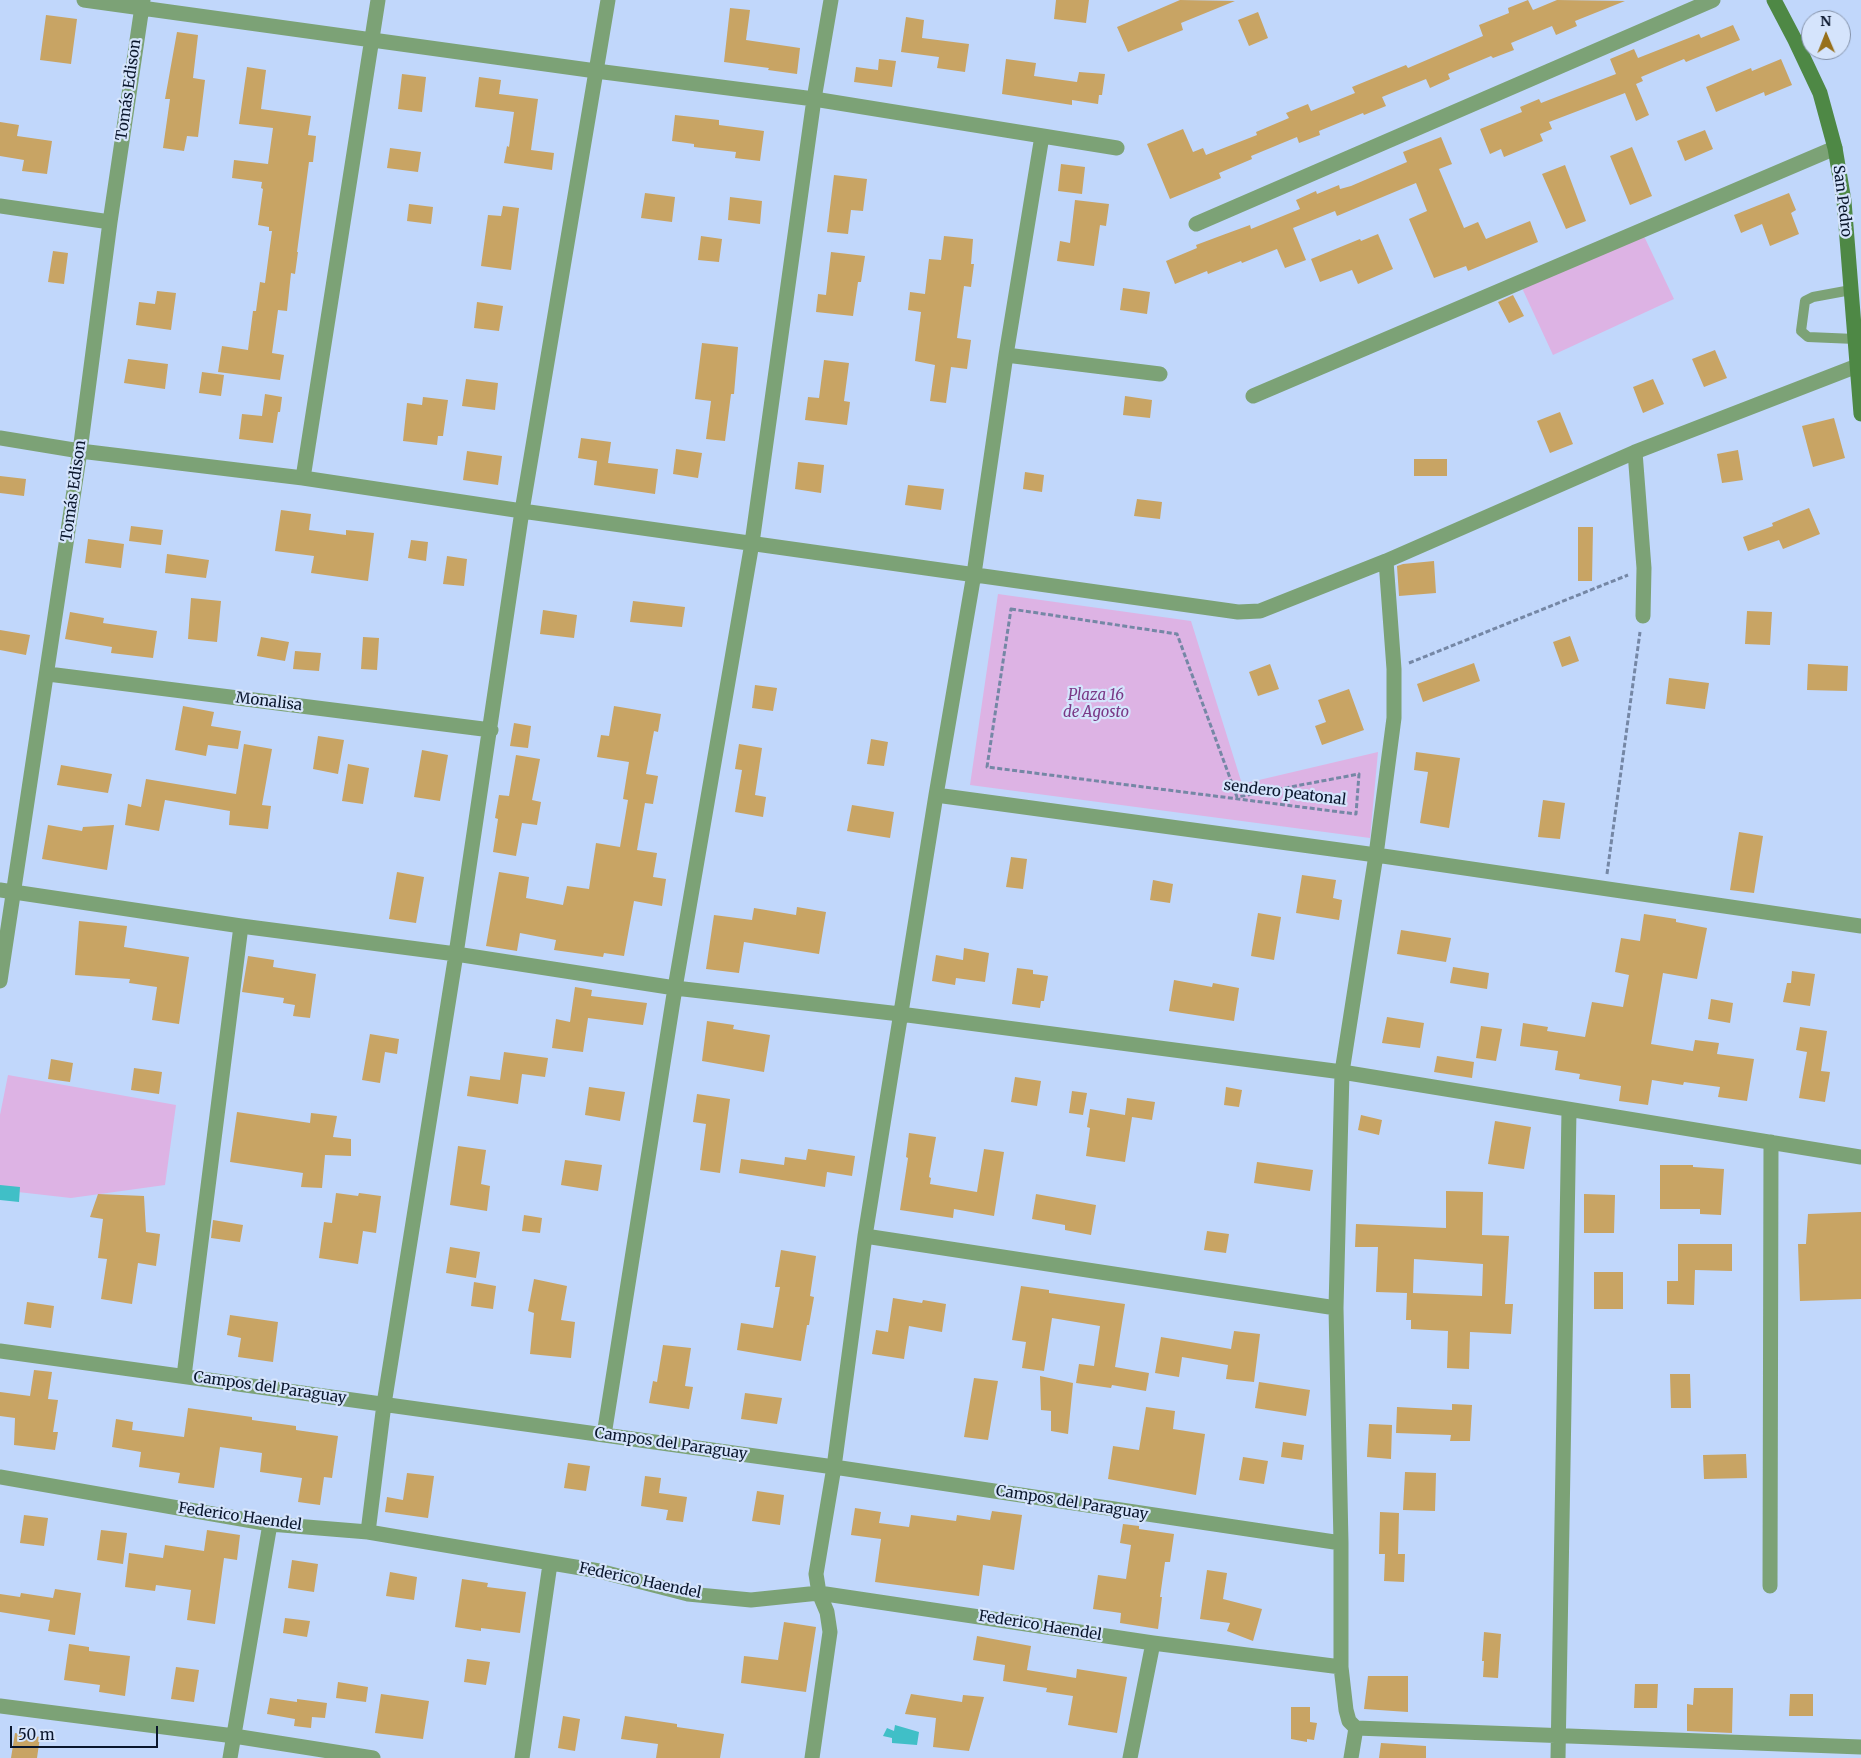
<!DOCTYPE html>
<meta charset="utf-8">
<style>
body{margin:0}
#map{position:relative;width:1861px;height:1758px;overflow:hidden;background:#c1d7fb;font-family:Merriweather,serif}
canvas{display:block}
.north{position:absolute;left:1801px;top:10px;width:50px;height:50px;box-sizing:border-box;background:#d5e4fc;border:1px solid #8492a9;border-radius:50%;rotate:359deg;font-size:14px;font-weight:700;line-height:20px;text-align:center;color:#0a162c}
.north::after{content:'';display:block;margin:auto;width:18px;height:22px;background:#97701b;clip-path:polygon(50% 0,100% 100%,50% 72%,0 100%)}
.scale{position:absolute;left:10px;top:1726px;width:148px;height:22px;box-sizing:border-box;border:2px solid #0a162c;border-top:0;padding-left:6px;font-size:15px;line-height:18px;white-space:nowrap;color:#0a162c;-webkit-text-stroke:4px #d5e4fc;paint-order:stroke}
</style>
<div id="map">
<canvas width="1861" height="1758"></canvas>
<div class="north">N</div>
<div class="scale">50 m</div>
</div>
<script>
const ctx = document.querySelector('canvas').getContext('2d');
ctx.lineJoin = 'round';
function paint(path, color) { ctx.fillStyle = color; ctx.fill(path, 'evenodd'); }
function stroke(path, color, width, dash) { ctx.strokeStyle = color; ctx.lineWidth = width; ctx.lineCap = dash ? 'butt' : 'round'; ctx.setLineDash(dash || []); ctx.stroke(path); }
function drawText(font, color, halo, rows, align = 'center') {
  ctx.font = font + ' Merriweather,serif'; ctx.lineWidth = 4.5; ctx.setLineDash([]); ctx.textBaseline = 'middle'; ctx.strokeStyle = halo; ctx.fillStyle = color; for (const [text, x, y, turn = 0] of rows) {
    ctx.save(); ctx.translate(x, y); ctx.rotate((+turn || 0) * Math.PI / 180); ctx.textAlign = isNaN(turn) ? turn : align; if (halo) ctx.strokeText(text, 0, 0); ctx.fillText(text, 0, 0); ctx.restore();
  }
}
const green = new Path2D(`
 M1642,232l32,67 -121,56 -31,-67z
 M998,594l193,27 51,163 136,-32 -8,86 -400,-53z
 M8,1075l168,30 -11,80 -94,13 -71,-8v-75z`);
const water = new Path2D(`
 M0,1185l20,2 -1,15 -19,-2z
 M895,1725l24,7 -2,13 -25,-2v-5l-9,-2 4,-8 7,3z`);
const building = new Path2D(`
 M1056,0h33l-3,23 -32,-4z
 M1180,0l55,1 -54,22 2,7 -55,22 -11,-25z
 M1528,0l5,10 24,-10 68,1 -50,20 2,5 -21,9 -4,-9 -41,17 3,7 -21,8 -2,-2 -43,18 2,5 -20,9 -4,-9 -44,18 4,9 -22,9 -1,-2 -44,18 1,4 -21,8 -2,-6 -46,19 1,3 -33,14 2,5 -51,21 -23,-55 36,-15 10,23 10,-4 3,7 51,-20 -1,-3 33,-14 -3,-5 22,-9 3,7 44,-18 -3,-6 54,-22 2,3 75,-32 -4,-11 30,-12 -1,-5z
 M730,8l20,2 -4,30 54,8 -3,26 -29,-4 1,-2 -45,-6z
 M1258,12l10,26 -19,8 -11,-26z
 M46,15l31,4 -6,45 -31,-4z
 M906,17l18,3 -2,18 47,6 -4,28 -28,-4 2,-11 -38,-5z
 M1733,25l7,15 -54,22 -2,-3 -43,18 2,4 -7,3 13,31 -13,6 -11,-28 -76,29 3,7 -12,5 3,7 -39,16 -3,-8 -11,5 -10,-25 42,-17 -2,-5 19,-8 2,4 75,-29 -6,-15 24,-10 4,9 61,-24 2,4z
 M177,32l21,3 -5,43 12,2 -7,57 -11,-1 -3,15 -21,-3 7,-49h-5z
 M879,59l17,2 -4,26 -38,-5 2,-15 22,3z
 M1006,59l30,4 -2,13 43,6 2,-10 26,2 -3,21h-3l-1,9 -26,-4v5l-70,-11z
 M1781,59l11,26 -27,11 -1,-4 -48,20 -10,-25 45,-19 1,3z
 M247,67l19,3 -5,39 50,7 -3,19 8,1 -3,26h-4l-12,90h1l-3,22 -4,-1 -4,38 -9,-1 -6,43 12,2 -4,25 -62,-8 4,-26 26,4 5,-39h3l4,-29 5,1 7,-52h-3v-4l-11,-2 5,-36 -2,-1 1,-6 -30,-4 2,-18 34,4 5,-36 -34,-4z
 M402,74l24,3 -4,35 -24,-3z
 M479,77l22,3 -2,14 39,5 -7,51 23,3 -2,17 -48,-7 3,-17 2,1 5,-35 -39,-5z
 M675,115l44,5v5l45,6 -4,30 -25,-3 1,-6 -42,-5v-3l-22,-3z
 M0,122l19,3 -2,11 35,5 -5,33 -25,-3 2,-11 -24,-4z
 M1705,130l8,19 -28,12 -8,-20z
 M1441,137l11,27 -13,5 25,59 14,-6 8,17 44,-18 8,21 -70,29 -2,-5 -32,12 -25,-59 18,-8 -11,-28 -79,33 -2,-5 -42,17 13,32 -21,8 -8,-19 -35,14 -1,-2 -33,13 -1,-3 -32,13 -9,-23 31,-13 -1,-3 24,-9 30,-11 1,4 49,-20 -4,-9 20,-9 1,3 22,-9 1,4 11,-3 56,-24 -4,-10z
 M1632,147l20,49 -22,9 -20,-49z
 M390,148l31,4 -3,20 -31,-4z
 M1061,164l24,3 -3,27 -24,-3z
 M1565,165l21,56 -20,8 -24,-55z
 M834,175l33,4 -4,32 -12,-1 -3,24 -21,-2z
 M645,193l30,4 -3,25 -31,-4z
 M1789,193l7,17 -5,3 8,21 -29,12 -8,-22 -21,9 -7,-18z
 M730,197l32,4 -2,23 -32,-4z
 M1075,200l34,4 -3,22 -6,-1 -6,41 -37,-5 3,-20 10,2z
 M409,204l24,3 -2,17 -24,-3z
 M503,206l16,2 -8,62 -30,-4 7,-51 13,1z
 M1378,234l15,35 -35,15 -6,-14 -32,12 -9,-23 49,-20 1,2z
 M701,236l21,3 -3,23 -21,-2z
 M944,236l29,3 -2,25h3l-3,23 -7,-1 -7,52 14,2 -4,29 -16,-2 -5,36 -16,-2 5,-36 -20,-4 6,-49 -13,-2 2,-18 15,2 4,-35 12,1z
 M53,251l15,2 -4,31 -16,-2z
 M831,252l34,4 -4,26h-3l-5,34 -37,-4 2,-18 8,1z
 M1123,288l27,4 -3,22 -27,-4z
 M157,291l19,2 -5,37 -35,-5 3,-23 16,2z
 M1513,295l11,21 -15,7 -11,-21z
 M477,302l26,4 -4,25 -25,-3z
 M702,343l36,4 -4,47h-3l-6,47 -19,-2 5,-38 -16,-2z
 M1715,350l12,28 -23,9 -12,-28z
 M128,359l40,5 -3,25 -41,-6z
 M824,360l25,3 -5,38 6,1 -3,23 -42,-5 3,-23 11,1z
 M202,372l22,3 -3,21 -22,-3z
 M466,379l32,4 -3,27 -33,-4z
 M1653,379l11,25 -21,9 -10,-26z
 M265,394l17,3 -2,15h-2l-5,31 -34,-4 3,-25 20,2z
 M1125,396l27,4 -2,18 -27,-3z
 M423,397l25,3 -5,36h-5l-1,9 -34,-4 4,-38 15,2z
 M1560,412l13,32 -23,9 -13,-32z
 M1834,418l11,40 -32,9 -11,-41z
 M581,438l30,4 -3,21 50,6 -3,25 -61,-9 3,-24 -19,-3z
 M676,449l26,4 -4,25 -25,-4z
 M1738,450l5,30 -21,3 -5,-29z
 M467,451l35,5 -4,29 -35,-5z
 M1414,459h33v17h-33z
 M798,462l26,3 -3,28 -26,-4z
 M1025,472l19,3 -2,17 -19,-3z
 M0,476l26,3 -2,17 -24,-3z
 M908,485l36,4 -3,21 -36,-5z
 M1137,499l25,3 -2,17 -26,-3z
 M1809,508l11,26 -37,15 -4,-9 -31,11 -5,-14 30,-11 -1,-3z
 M281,510l30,4 -2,16 37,5v-5l28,3 -6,48 -57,-8 3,-17 -39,-5z
 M131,526l32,4 -2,15 -32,-4z
 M1578,527h15l-1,54h-14z
 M88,539l36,5 -3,24 -36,-5z
 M411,540l17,2 -2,19 -18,-3z
 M167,554l42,6 -3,18 -41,-5z
 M447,556l20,3 -3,27 -21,-2z
 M1434,561l2,32 -37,3 -2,-30 6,-2z
 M191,598l30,3 -4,41 -29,-3z
 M633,601l52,6 -3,20 -52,-5z
 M543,610l34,5 -3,23 -34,-4z
 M1747,611l25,1 -2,33 -25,-1z
 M70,612l34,6 -1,5 54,8 -4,27 -42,-5 1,-6 -47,-8z
 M0,630l30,5 -4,20 -26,-5z
 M1570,636l9,25 -17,6 -9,-25z
 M261,637l28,5 -4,19 -28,-5z
 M363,637l16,1 -2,32 -16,-1z
 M295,651l26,2 -2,18 -26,-2z
 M1474,663l6,18 -57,21 -6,-18z
 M1270,664l9,25 -21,7 -9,-24z
 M1808,664l40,2 -1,25 -40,-1z
 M1669,678l40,5 -4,26 -39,-5z
 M755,685l22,3 -4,23 -21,-3z
 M1349,689l15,41 -42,15 -7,-19 11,-4 -8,-22z
 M183,706l31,6 -3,14 30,5 -3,18 -30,-4 -2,11 -31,-6z
 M614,706l47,8 -3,18 -4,-1 -8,43 12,2 -5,28 -8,-1 -8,47 20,3 -4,24 13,2 -4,27 -28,-5 -10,55 -20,-3 -1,4 -49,-7 2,-10 -36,-7 -3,18 -31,-5 13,-74 30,5 -3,21 37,7 4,-19 22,3 7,-46 24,4 8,-47 -5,-1 6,-37 -32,-5 4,-22 8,1z
 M514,723l17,3 -3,22 -18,-2z
 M318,736l26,4 -6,34 -25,-5z
 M871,739l17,3 -4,24 -17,-2z
 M244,744l28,5 -10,56 9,1 -3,23 -39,-4 1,-14 -65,-11 -6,31 -34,-6 3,-21 13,3 5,-28 90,15z
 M739,744l23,4 -7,47 11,2 -3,20 -28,-5 7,-42 -7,-1z
 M422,750l26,5 -8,46 -26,-4z
 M1416,752l44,6 -11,70 -29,-5 8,-51 -14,-2z
 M516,755l24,4 -8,41 9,2 -4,23 -15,-2 -6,33 -23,-4 5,-33 -3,-1 4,-23 10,1z
 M348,764l21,4 -6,36 -21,-3z
 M61,765l51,9 -4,19 -51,-8z
 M1543,800l22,3 -5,36 -22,-2z
 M852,805l42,7 -4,26 -43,-7z
 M48,825l34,6 1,-4 31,-2 -7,45 -65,-11z
 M1739,832l24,4 -9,57 -24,-3z
 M1011,857l16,2 -4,30 -17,-2z
 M397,872l27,5 -8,46 -27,-4z
 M1302,875l34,5 -3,18 9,2 -3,20 -43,-7z
 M1153,880l20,4 -3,19 -20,-3z
 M797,907l29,5 -7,42 -75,-12 -5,31 -33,-4 8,-54 38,5 2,-12 42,7z
 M1258,913l23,4 -7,43 -23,-4z
 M1644,914l32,5v3l31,6 -10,51 -34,-6 -12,71 42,7 2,-11 24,3 -2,11 37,5 -7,42 -29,-4 2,-10 -36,-5 -1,3 -31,-5 -4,25 -29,-4 2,-15 -42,-7 1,-5 -25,-4 3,-19 -38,-5 3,-23 25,4 -1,4 38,6 7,-35 31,5 6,-32 -14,-3 6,-34 19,3z
 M79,921l48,5 -3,21 65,10 -10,67 -27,-4 5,-33 -28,-4 1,-4 -55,-4z
 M1401,930l50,8 -5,24 -49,-8z
 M964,948l25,5 -4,29 -29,-4 -1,7 -23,-4 4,-26 27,5z
 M248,956l26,4 -1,7 43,7 -6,44 -17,-2 2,-11 -12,-2 1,-5 -42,-6z
 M1453,967l36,6 -2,16 -37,-6z
 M1017,968l16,2v4l15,2 -4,25h-3l-1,7 -28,-4z
 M1792,971l23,3 -5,32 -27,-4 4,-19h4z
 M1174,980l38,7 1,-4 26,5 -5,33 -65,-10z
 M575,987l17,3 -1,6 56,7 -4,22 -55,-7 -5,34 -31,-4 4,-29 14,3z
 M1711,999l22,4 -3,20 -22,-4z
 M1387,1017l37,6 -4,25 -38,-5z
 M707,1021l27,4 -1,4 37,6 -6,37 -62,-11z
 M1481,1026l21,3 -6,32 -20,-3z
 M1800,1027l27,4 -6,40 9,1 -5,30 -26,-4 8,-46 -11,-2z
 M370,1034l29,5 -2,15 -12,-2 -5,31 -18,-3z
 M504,1052l44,6 -3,19 -23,-3 -4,30 -51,-8 3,-20 30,4z
 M1437,1056l37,6 -2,16 -38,-6z
 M51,1059l22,4 -3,19 -22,-3z
 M134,1068l28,4 -3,22 -28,-4z
 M1015,1077l26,4 -4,25 -26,-4z
 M589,1087l36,5 -5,29 -35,-6z
 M1226,1087l16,3 -3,17 -15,-2z
 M1072,1091l15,2 -4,22 -14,-2z
 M697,1094l33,5 -10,74 -20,-3 6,-46 -13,-2z
 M1127,1098l28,4 -3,18 -20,-3 -7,45 -39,-6 4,-28 -3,-1 3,-18 35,6z
 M237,1112l73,11 1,-10 26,3 -4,21 18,2v17l-26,-1 -3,33 -21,-1 2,-14 -73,-11z
 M1361,1115l21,5 -3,15 -21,-5z
 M1495,1121l36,6 -7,42 -36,-5z
 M909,1133l27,4 -7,40 2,1 -1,6 47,8 7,-43 20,3 -10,64 -40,-7 -1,9 -53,-8 8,-52 -2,-1z
 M458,1146l28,4 -5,34 9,2 -3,25 -37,-6z
 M808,1149l47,7 -3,20 -25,-4 -2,15 -86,-14 2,-14 43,6 1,-8 21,3z
 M565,1160l37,5 -4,26 -37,-6z
 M1257,1162l56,8 -3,21 -56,-8z
 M1660,1165h33v2l31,2 -3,46 -21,-1v-5h-40z
 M1446,1191l37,1 -1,43 27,1 -4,68h8l-2,30 -41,-2 -1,37 -22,-1 1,-37 -37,-2v-9h-5l1,-27 -31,-1 2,-45h-23l1,-23 90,4zM1414,1259l69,5 -1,32 -69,-3z
 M336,1193l22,3 1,-3 22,3 -5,37 -13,-2 -5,33 -39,-6 5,-36 8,1z
 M98,1194l46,2 2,36 14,2 -4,32 -18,-3 -6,41 -31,-5 6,-40 -9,-1 5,-39 -13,-2z
 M1036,1194l60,11 -5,30 -26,-5v-5l-33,-6z
 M1584,1194l31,1 -1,38h-30z
 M1861,1212v87l-61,2 -2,-57h8l2,-30z
 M524,1215l18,3 -2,15 -18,-2z
 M213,1220l30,5 -3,17 -29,-4z
 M1207,1231l22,3 -3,19 -22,-3z
 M1678,1244h54v27l-37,-1 -1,35 -27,-1v-23h11z
 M450,1247l30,5 -4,26 -30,-5z
 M781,1250l35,6 -6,40 4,1 -5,28h-2l-6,36 -64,-11 4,-27 32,5 7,-41h-5z
 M1594,1272h29v37h-29z
 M534,1279l33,7 -6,34 14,2 -4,36 -41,-4 4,-41 -6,-2z
 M474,1282l22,4 -3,23 -22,-3z
 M1021,1286l28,4v3l76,11 -10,63 34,6 -3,18 -34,-6 -1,3 -35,-5 3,-19 15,2 6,-40 -48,-8 -8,53 -22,-3 4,-26 -14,-2z
 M893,1298l29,5 1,-3 23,4 -4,28 -33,-6 -5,33 -32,-5 4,-24 12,2z
 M27,1302l27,4 -3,22 -27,-4z
 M230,1315l48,7 -5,40 -35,-5 3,-19 -14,-3z
 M1234,1331l26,3 -6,48 -28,-3 2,-14 -46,-8 -3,20 -24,-4 6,-36 70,12z
 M663,1345l28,3 -6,38 8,1 -4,22 -40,-6 4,-22 4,1z
 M34,1370l18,2 -4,27 10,1 -5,32h5l-3,18 -41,-5 1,-27 -15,-2v-24l30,4z
 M1670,1374h20l1,34h-20z
 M1040,1376l33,7 -5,51 -17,-3v-20l-10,-1z
 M974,1378l24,3 -10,59 -24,-3z
 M1259,1382l51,8 -4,26 -51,-8z
 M745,1393l37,5 -5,26 -36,-5z
 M1452,1404l20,1 -2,36h-20l1,-6 -55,-2 1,-26 55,3z
 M1146,1407l29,4 -2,18 32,5 -9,61 -88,-16 5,-33 26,4z
 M188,1408l64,9v3l44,6v4l42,6 -6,42 -8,-1 -4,28 -22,-3 4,-24 -42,-6 2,-19 -42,-6 -6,41 -36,-5 2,-10 -41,-6 2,-15 -29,-5 4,-28 17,3 -1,8 52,7z
 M1369,1424l23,1 -1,34 -24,-2z
 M1283,1442l21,3 -2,15 -21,-3z
 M1746,1454l1,24 -43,1 -1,-24z
 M1243,1457l25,4 -4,23 -25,-4z
 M568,1463l22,3 -4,25 -22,-3z
 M1405,1472l31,1 -1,38 -32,-1z
 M407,1473l27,3 -6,42 -43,-6 2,-15 16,3z
 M645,1476l16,2 -2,15 28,4 -4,25 -17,-2 2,-10 -27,-4z
 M757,1491l27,4 -4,30 -28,-4z
 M855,1508l26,4 -2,11 30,4 2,-12 45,6 1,-6 33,5 2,-9 30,4 -8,55 -31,-5 -4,31 -104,-14 6,-43 -30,-4z
 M1380,1512l19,1 -1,41h7l-1,28 -20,-1 1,-27h-6z
 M24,1515l24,3 -4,28 -24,-3z
 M1123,1524l16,2v3l35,5 -4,28h-5l-5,35h2l-4,32 -38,-6 1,-10 -28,-4 5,-34 28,4 5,-34 -11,-2z
 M101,1530l26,3 -4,31 -26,-4z
 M207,1530l33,5 -3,25 -13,-2 -9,66 -28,-4 4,-30 -35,-5 -1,6 -30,-4 4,-34 34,5 2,-13 39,6z
 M292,1560l26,4 -4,28 -26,-4z
 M1207,1570l20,3 -4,26 39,10 -9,32 -26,-10 3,-8 -30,-4z
 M390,1572l27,5 -3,23 -28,-4z
 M462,1579l26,4 -1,4 39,5 -6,41 -39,-5v3l-26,-4z
 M55,1589l26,4 -6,42 -27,-4 2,-11 -50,-8v-18l20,3 1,-4 32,5z
 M285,1618l25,3 -3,16 -24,-4z
 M784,1622l32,5 -10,65 -65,-9 3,-27 34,4z
 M1484,1632l17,2 -3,44 -15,-1 1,-16h-2z
 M977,1636l54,10 -4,24 49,8 1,-9 50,8 -10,56 -49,-8 5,-29 -27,-4 1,-4 -44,-7 2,-16 -32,-5z
 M69,1644l20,3v4l41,5 -5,40 -26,-4 1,-7 -36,-5z
 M467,1659l23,3 -4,23 -22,-3z
 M176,1667l23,3 -5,32 -23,-3z
 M1368,1676h40v36l-44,-3z
 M338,1682l30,5 -2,15 -30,-4z
 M1635,1684h23l-1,24h-23z
 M1694,1688h39l-1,45 -45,-2v-27l6,1z
 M381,1694l48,7 -6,38 -48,-6z
 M911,1694l51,8 1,-7 21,2 -15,54 -36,-4 3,-29 -31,-4z
 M1790,1694h23v22h-24z
 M270,1698l27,4v-3l30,4 -2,15 -13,-1 -1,11 -17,-2 1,-7 -28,-5z
 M1291,1707h19v15l7,1 -3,17 -7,-1v3l-16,-3z
 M563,1716l17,3 -5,32 -17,-3z
 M625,1716l52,8v3l47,7 -4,24h-64l2,-14 -37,-5z
 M15,1733l25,4 -3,21h-26z
 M1381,1743l45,3v12h-47z`);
const path = new Path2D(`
 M1011,609l166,25 60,163 122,-23 -3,40 -369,-47z
 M1409,663l219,-88
 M1607,874l33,-242`);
const lane = new Path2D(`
 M1851,290l-38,7 -8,4 -4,30 7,6 47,2`);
const street = new Path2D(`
 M84,0l512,71 218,28 303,49
 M0,206l110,16
 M1196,224l517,-224
 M1006,355l154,19
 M1253,396l582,-248
 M0,438l80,13 223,27 219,33 716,101 22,-1 126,-50 249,-109 222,-86
 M1635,452l9,116 -1,48
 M303,478l75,-478
 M1386,561l8,108v49l-18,137 -34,217 -6,236 5,235v124l5,43 3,11 7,7 505,19
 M48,674l443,56
 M936,795l440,60 485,71
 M0,890l241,36 215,28 219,34 225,26 442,58 519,85
 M0,981l80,-530 30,-229 33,-222
 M865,1236l471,72
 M0,1351l834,116 507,76
 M184,1376l57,-450
 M604,1435l71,-447 77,-445 62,-444 17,-99
 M0,1477l270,47 98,8 231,39 89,23 63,6 68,-7 334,50 188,24
 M368,1532l16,-128 72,-450 66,-443 86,-511
 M1770,1586l1,-444
 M0,1706l234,30 139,22
 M230,1758l40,-234
 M522,1758l28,-194
 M812,1758l18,-126 -3,-20 -8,-19 -3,-19 18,-107 31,-231 71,-441 38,-221 32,-219 36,-219
 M1130,1758l23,-115
 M1351,1758l5,-30
 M1558,1758l11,-648`);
const secondary = new Path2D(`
 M1774,0l21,40 25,53 15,55 9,53 17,213`);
const streetNames = [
 ["Tomás Edison",129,90,-82],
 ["San Pedro",1842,201,83],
 ["Tomás Edison",74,491,-82],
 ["Monalisa",269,702,7],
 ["sendero peatonal",1285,793,7],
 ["Campos del Paraguay",270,1388,8],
 ["Campos del Paraguay",671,1444,8],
 ["Campos del Paraguay",1072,1503,9],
 ["Federico Haendel",240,1517,8],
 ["Federico Haendel",640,1581,12],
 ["Federico Haendel",1040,1626,9]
];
const parkNames = [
 ["Plaza 16",1096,696],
 ["de Agosto",1096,713]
];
paint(green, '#ddb3e4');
paint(water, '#40bfc7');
paint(building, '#c8a464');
stroke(path, '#7587a5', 3, [5, 2.5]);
stroke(lane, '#7ca276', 10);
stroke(street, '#7ca276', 15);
stroke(secondary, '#4e8845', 15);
drawText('15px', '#0a162c', '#d5e4fc', streetNames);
drawText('italic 15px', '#7a3886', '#d5e4fc', parkNames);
</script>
